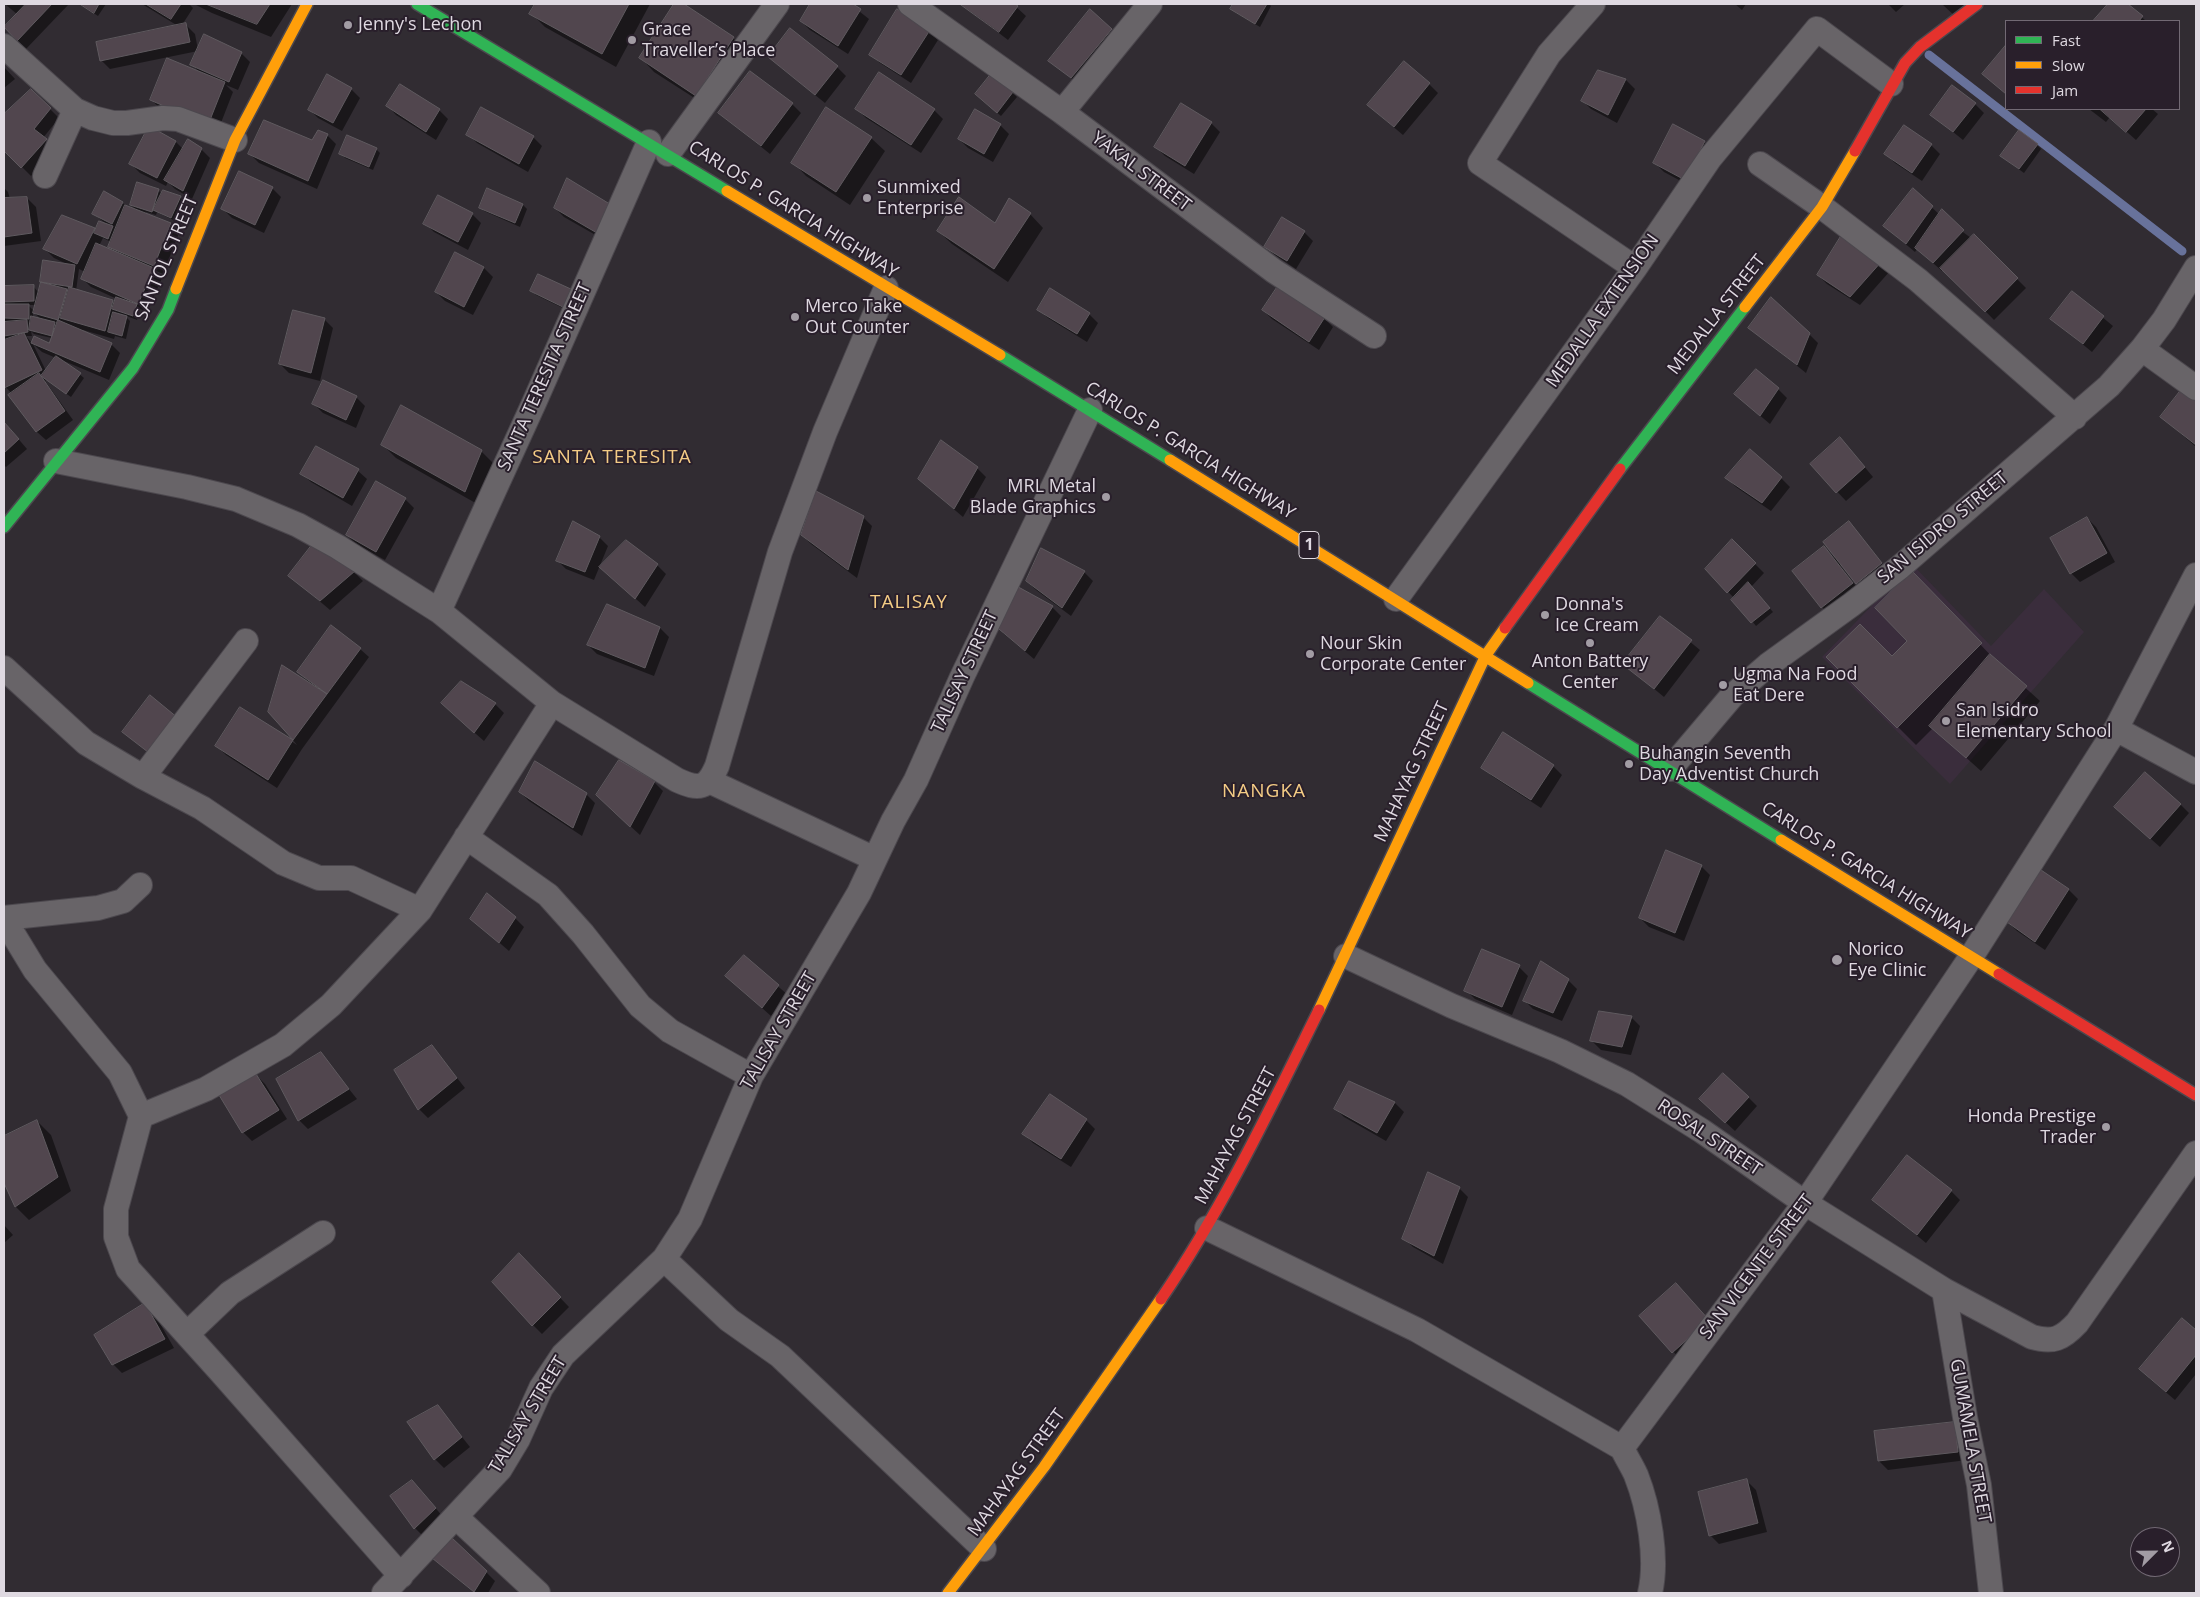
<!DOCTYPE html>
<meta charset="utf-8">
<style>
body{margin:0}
#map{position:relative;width:2200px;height:1597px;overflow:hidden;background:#312c32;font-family:"Open Sans",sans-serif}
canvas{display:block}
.frame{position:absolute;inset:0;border:5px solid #dfd9e1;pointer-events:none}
.legend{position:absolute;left:2005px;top:20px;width:175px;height:90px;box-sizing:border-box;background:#291f2b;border:1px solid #726974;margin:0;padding:6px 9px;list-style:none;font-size:15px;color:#dfd9e1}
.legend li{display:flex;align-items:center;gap:10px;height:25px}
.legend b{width:25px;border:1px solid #726974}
.north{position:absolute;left:2130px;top:1527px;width:50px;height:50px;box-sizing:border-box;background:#291f2b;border:1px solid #726974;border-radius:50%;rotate:67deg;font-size:14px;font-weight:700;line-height:20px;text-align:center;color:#dfd9e1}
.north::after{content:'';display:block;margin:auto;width:18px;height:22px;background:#a29ca4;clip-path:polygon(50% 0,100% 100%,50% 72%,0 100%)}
</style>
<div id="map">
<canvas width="2200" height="1597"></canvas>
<div class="frame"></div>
<ul class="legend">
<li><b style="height:6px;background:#30b455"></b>Fast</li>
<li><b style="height:6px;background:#ff9f0a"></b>Slow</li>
<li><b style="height:6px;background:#e5322d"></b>Jam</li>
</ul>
<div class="north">N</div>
</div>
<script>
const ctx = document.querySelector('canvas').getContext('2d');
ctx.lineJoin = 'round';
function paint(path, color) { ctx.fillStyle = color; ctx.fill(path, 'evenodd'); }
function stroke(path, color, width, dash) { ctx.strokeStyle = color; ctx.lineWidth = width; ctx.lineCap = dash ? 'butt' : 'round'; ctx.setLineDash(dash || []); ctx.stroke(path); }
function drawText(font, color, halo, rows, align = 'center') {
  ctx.font = font + ' "Open Sans",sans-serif'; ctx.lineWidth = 4; ctx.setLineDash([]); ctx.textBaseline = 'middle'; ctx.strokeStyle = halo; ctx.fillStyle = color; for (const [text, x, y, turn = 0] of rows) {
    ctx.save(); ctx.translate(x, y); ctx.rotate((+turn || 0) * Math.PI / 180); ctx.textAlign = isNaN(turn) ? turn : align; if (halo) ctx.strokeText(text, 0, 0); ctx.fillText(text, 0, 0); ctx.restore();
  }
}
const built = new Path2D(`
 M1912,564l79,82 53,-57 40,43 -134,152 -128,-127z`);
const shadow = new Path2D(`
 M5,4h64l-43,45 -21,-21 13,-13z
 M80,4h26l-8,12z
 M142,4h47l4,4 -11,17h4l9,9 3,16 43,3 9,9 -12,28 -12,-5 7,7 -16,41 -57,-24 -8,-9 49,-26 -9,-10 6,-13 -88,18 -9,-9 77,-34zM160,103l53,25 -53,-22z
 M194,4h98l-21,33 -59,-24z
 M536,4h114l-34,63 -71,-40 -14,-14z
 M676,4h6l51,34 14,14 -37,56 -56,-36 -13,-14z
 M812,4h38l19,15 -21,35 -38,-24 -9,-9z
 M961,4h52l13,12 -18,24z
 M1235,4h34l2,2 -11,21 -24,-14 -4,-4z
 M1735,4h11l-4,6z
 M1888,4h17l-9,8z
 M1942,4h32l-15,16z
 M2110,4h17l19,17h-51z
 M1111,30l9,9 -39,47 -31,-25z
 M929,31l9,9 -27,43 -31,-20 -9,-9z
 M779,66l58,1 9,9 -21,27z
 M4,67l11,12 -11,9z
 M1598,71l28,9 9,9 -18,34 -26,-14 -9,-9z
 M992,75l25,22 -16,19 -21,-18z
 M1429,84l9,9 -35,42 -25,-21z
 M400,86l39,24 9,9 -12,21 -40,-25 -8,-9z
 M351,89l9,9 -18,33 -24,-13 -9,-9z
 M31,90l28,28 -16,20 12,11 -24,27 -27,-27v-33z
 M792,104l9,9 -31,41 -51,-41z
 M1975,104l9,9 -21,27 -31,-25z
 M857,109l77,1 9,9 -22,34 -55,-35z
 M2089,109h63l6,5 -22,26 -26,-23 -4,5z
 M1211,123l9,9 -26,42 -29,-18 -9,-9z
 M1000,125l9,9 -16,28 -25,-14 -9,-9z
 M1905,127l26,18 9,9 -18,27 -27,-18 -9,-9z
 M318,132l9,3 9,9 -19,45 -58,-26 -9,-9 63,-12z
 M468,134l65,3 9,9 -14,26 -51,-29z
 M871,138l14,13 -35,54 -44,-29 -13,-14z
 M176,142l7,7h18l9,9 -18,41 -17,-10 -7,-7 -2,4 -26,-13 -9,-9z
 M1704,142l9,9 -19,37 -30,-16 -9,-9z
 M2037,145l4,4 -17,24 -18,-13z
 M376,149l4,4 -7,17 -28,-12 -4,-5z
 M4,188l4,4 2,7 17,-1 9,9 5,34 -37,5z
 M272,188l9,9 -17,36 -32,-15 -9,-9z
 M158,190l4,4 18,3 4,4 -9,20 -18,-9 -1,3 -10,-3 -1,2 25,10 9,9 -16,41 -9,-4 8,8 -15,34 -7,-3 -3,11 -13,-5 6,6 -4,18 -11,-3 -1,3 -31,-9 -1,2 29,12 9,9 -11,27 -45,-19 20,17 -13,19 -24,-17 -2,1 28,39 -27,20 -9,-8 -25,-38 -8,-9v-98l29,-1 6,7 3,-11 27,-17 -15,-7 -9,-9 49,-20 2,3 13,-6 -15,-12 28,-11 15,8 -6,-6zM103,238l8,4 -2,5 6,6 -16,-7zM79,269l6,3 -3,6 9,9 26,12 -2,5 -2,-2 -37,-11zM28,305h8l-2,6zM33,312l8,7 -8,-2zM31,331l3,3 18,4 -2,7 -18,-2 -6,-7h6zM33,344l9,8 14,6 -10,13z
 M488,190l35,15 4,4 -7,18 -36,-16 -4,-4z
 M1913,190l27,25 31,23 3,-2 52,52 -32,32 -50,-51 -2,2 -25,-22 -2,3 -31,-26z
 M555,208l67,8 -16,25 -42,-24z
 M472,214l9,9 -13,27 -34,-18 -9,-9z
 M1030,214l13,14 -35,54 -56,-38 -14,-13 57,-6z
 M1304,232l9,9 -17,28 -21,-14 -9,-9z
 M456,253l28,15 9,9 -20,38 -28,-14 -9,-9z
 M1881,262l9,9 -30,34 -33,-21 -9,-9z
 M539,276l30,35 -33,-16 -4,-4z
 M2072,292l41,34 -21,26 -40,-33z
 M1039,310l50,4 9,9 -11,19 -39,-24z
 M1263,310l61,8 9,9 -14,23 -47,-31z
 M324,319l9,9 -13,53 -31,-8 -9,-9z
 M1750,328l59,6 9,9 -12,30z
 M1778,389l9,9 -17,26 -25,-21z
 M2196,395v52l-34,-30z
 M356,397l9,9 -9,22 -33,-15 -9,-9z
 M4,422l23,27 -21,18 -2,-2z
 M383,445l98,6 14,14 -16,40 -83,-47z
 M1848,447l25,30 -27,24 -35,-37z
 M977,468l9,9 -23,40 -34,-29z
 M358,471l9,8 -15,27 -41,-24 -9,-8z
 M1727,478h54l9,9 -19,24 -35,-24z
 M405,499l9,9 -29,52 -29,-16 -9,-9z
 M863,517l9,9 -15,52 -46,-34 -9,-9z
 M2087,518l9,9 19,35 -35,20 -9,-9z
 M1857,532l33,41 -24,19 -25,-29 -1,2 21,28 -30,23 -9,-9 2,-60 11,11z
 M599,537l9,9 -14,34 -28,-11 -9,-9z
 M1732,541l32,32 -13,14 22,25 -17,14 -22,-28 -28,-29z
 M312,546l42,26 9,9 -33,29 -41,-35z
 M657,565l9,9 -21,33 -45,-40z
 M1084,572l9,9 -22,35 -35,-26 -9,-9z
 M1912,573l86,90 42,38 -59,70 -48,-43 -17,17 -88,-88 64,1 17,-17z
 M607,606l53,22 9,9 -15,39 -57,-22 -9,-9z
 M1052,607l9,9 -27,43 -31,-26z
 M1660,617l40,33 -36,47 -40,-33z
 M360,649l9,8 -67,92 -25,39 -51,-33 -9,-9 24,-38 56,37 -27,-33 40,-29 -12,-11z
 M495,704l9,9 -20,28 -33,-29z
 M184,724l8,9 -26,34 -42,-36z
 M1553,766l9,9 -21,33 -49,-32 -9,-9z
 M654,782l9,9 -23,44 -34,-31z
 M520,792l66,2 9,9 -13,33 -53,-35z
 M2180,804l9,9 -29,34 -35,-31z
 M1701,866l9,9 -26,66 -35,-14 -9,-9z
 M2041,872l28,18 9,9 -33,51 -28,-19 -9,-9z
 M515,918l9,9 -15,24 -37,-32z
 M744,957l44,38 -17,21 -35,-31z
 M1519,967l9,9 -16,39 -37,-16 -9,-9z
 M1568,980l9,9 -15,32 -29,-12 -9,-9z
 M1631,1017l9,9 -9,29 -30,-5 -9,-9z
 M432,1046l33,42 -37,30 -9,-9z
 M321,1054l36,45 -49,30 -9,-9z
 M256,1075l9,9 22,35 -35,22 -9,-9z
 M1350,1083l45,20 9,9 -18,29 -42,-24 -9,-9z
 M1051,1096l35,24 9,9 -24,38 -38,-24 -9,-9z
 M1748,1097l9,9 -22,25 -25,-23z
 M37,1121l14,14 20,56 -42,29 -13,-13 -12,-28v-42z
 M1459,1188l9,9 -25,67 -30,-17 -9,-9z
 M1951,1191l9,9 -34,43 -52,-43z
 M4,1225l9,10 -9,8z
 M519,1255l50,52 -27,27 -9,-9z
 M145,1304l9,9 20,35 -52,25 -9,-9z
 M1640,1316l77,14 -35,31z
 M2182,1320l14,12v42l-21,26 -26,-22z
 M438,1407l32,40 -26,21 -9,-9z
 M1954,1423l13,37 -79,10 -9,-9z
 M1747,1481l9,9 11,42 -48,12 -9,-9z
 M421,1491l23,27 -20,19 -9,-9z
 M434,1558l52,14 9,9 -7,12h-13z`);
const stream = new Path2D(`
 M1929,55l253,196`);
const building = new Path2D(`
 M26,4h26l-35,37 -13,-14z
 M80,4h19l-5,9z
 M146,4h35l-10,15z
 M206,4h64l-13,20z
 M535,4h94l-27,50 -73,-40z
 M674,4h10l50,33 -38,59 -57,-38z
 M810,4h43l8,5 -23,37 -38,-25z
 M960,4h55l3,2 -19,26z
 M1233,4h34l-12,20 -25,-15z
 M2108,4h20l15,12 -4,5h-46z
 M897,9l33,21 -29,45 -32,-20z
 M1090,9l22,20 -41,49 -23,-17z
 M186,23l4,19 -90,19 -4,-19z
 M790,28l48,38 -23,29 -47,-38z
 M204,34l38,18 -13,30 -39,-17z
 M2006,45v49l-24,-20z
 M167,58l58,24 -17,43 -58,-25z
 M1404,61l26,22 -36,44 -27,-22z
 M1598,70l28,9 -18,36 -27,-14z
 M750,71l43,32 -32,43 -43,-33z
 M879,72l56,37 -24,36 -56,-36z
 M327,74l25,14 -19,35 -25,-13z
 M991,74l22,18 -16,21 -22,-19z
 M400,84l40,25 -14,23 -40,-26z
 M1952,85l24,18 -23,29 -23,-17z
 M31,89l20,19 -17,21 13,10 -26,29 -17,-17v-37z
 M1181,103l31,19 -27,44 -31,-19z
 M481,107l53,29 -15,28 -53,-29z
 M826,107l46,30 -36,55 -45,-29z
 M975,109l26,15 -17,30 -26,-15z
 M2100,109h46l-20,23z
 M264,120l48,20 6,-10 10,4 -20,47 -60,-27z
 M1673,124l32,17 -20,39 -32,-17z
 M1904,125l28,19 -20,29 -28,-19z
 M149,126l27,15 -19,37 -28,-14z
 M2019,130l19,14 -19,25 -19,-13z
 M347,135l30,13 -8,19 -30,-13z
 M188,139l14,9 -19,43 -19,-11z
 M239,171l34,16 -18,38 -34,-16z
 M567,178l46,28 -16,27 -43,-25z
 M137,182l22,7 -7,23 -22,-7z
 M487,188l36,16 -8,19 -36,-15z
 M1913,188l20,18 -27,38 -23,-18z
 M163,190l18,6 -10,22 -18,-8z
 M104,191l19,11 -11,22 -20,-10z
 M438,195l35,18 -15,29 -35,-18z
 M27,197l5,36 -28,4v-39z
 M959,197l36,26 14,-25 22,15 -37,56 -57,-38z
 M125,205l46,18 -17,43 -46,-19z
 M1942,209l22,21 -31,33 -18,-15z
 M62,215l33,13 -18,36 -34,-15z
 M1282,217l23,14 -18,30 -23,-14z
 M99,221l14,5 -5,13 -14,-6z
 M1843,233l39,28 -32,36 -33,-22z
 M1974,234l44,44 -33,34 -45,-44z
 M96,243l58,25 -16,36 -57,-25z
 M455,252l29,15 -20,40 -29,-15z
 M43,260l32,5 -3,22 -32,-5z
 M538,274l35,16 -8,18 -35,-17z
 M41,282l26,7 -9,31 -25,-7z
 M34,285v16l-30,1v-16z
 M1278,286l47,31 -16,25 -47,-32z
 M69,287l44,13 -8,31 -45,-13z
 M1050,288l40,25 -13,21 -40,-24z
 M2072,291l32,25 -21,28 -33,-25z
 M116,297l21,7 -4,12 -21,-7z
 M1771,297l39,36 -13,32 -49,-37z
 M4,304h25v15l-25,-1z
 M293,310l32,8 -14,55 -32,-9z
 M113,312l14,4 -5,20 -14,-4z
 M31,316l24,6 -3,14 -23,-6z
 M27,320l1,12 -24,4v-14z
 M58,320l54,23 -12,29 -69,-29 3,-7 15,7z
 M24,333l18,37 -38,18v-48z
 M56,356l25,17 -15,21 -25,-18z
 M1756,369l23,19 -19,28 -26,-22z
 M39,373l26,38 -29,21 -28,-37z
 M323,380l34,16 -11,24 -34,-16z
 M2185,385l11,8v52l-36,-28z
 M401,405l81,45 -17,42 -84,-47z
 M4,422l15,17 -15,14z
 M1840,437l25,30 -29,26 -26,-29z
 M941,440l37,27 -24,42 -36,-30z
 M316,446l43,23 -16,29 -43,-24z
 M1750,449l32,28 -20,26 -37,-25z
 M376,481l30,17 -30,54 -30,-17z
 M816,491l48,25 -16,54 -47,-35z
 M2087,517l20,36 -37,21 -20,-36z
 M573,521l27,15 -15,36 -29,-11z
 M1849,521l33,42 -26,21 -33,-42z
 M1732,539l24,24 -29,30 -22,-24z
 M626,540l32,24 -23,35 -36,-32z
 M312,545l43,26 -35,30 -32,-25z
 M1824,546l29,37 -32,25 -29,-37z
 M1041,548l44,23 -23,37 -36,-27z
 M1912,571l70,72 -85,85 -71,-71 34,-33 32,32 15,-15 -32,-33z
 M1748,582l22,26 -19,15 -20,-23z
 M1011,583l42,23 -28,45 -32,-27z
 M607,604l53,23 -15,41 -58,-23z
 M1660,616l32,24 -38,49 -32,-25z
 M331,625l30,23 -34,46 -30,-22z
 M1990,654l37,32 -61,72 -37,-32z
 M282,665l45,29 -34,46 -25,-28z
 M461,681l35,22 -22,30 -33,-30z
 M150,695l34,28 -27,36 -35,-27z
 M240,707l53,33 -25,40 -53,-34z
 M1503,732l51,33 -23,35 -50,-32z
 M619,760l36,21 -25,46 -34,-32z
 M535,761l52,32 -14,35 -54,-36z
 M2145,772l36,32 -31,35 -36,-32z
 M1666,850l36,15 -27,68 -36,-15z
 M2041,870l28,19 -34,53 -28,-20z
 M487,893l29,24 -17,26 -29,-24z
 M1482,949l38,16 -18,42 -38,-16z
 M744,955l35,30 -17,23 -37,-32z
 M1541,961l28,18 -16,34 -30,-12z
 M1599,1011l33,5 -10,31 -32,-6z
 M432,1045l25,33 -39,32 -24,-40z
 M321,1052l28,37 -51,32 -22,-42z
 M1723,1073l26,24 -24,26 -26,-24z
 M256,1074l23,36 -37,23 -23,-38z
 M1349,1081l46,21 -18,31 -43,-24z
 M1050,1094l37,25 -26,40 -39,-25z
 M37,1120l21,57 -43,30 -11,-24v-47z
 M1907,1155l45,35 -35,45 -45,-35z
 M1428,1172l32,15 -26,69 -32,-17z
 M519,1253l42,44 -29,29 -40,-44z
 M1676,1283l33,37 -37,33 -33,-37z
 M145,1303l20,36 -53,26 -18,-30z
 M2182,1318l14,12v25l-30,37 -27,-23z
 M438,1405l24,32 -28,23 -27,-38z
 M1955,1422l3,30 -80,9 -4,-30z
 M1747,1479l11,44 -49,13 -11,-44z
 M412,1480l24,28 -22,21 -24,-33z
 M451,1537l36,34 -13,21 -42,-34z`);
const street = new Path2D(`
 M910,4l152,108 212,159 100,65
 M1593,4l-44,50 -69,109 155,105
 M4,46l71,64 18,8 20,5h14l36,-5 15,1 57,21
 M1062,112l88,-108
 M668,154l109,-150
 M1760,164l62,43 96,73 157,137
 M45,176l30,-66
 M2142,349l54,39
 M56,461l131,26 49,12 62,26 40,22 101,64 113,92 125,77c22,10 30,9 40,-14l63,-214 45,-120 61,-144
 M1396,599l239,-331 75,-110 107,-129 74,55
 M439,611l95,-208 115,-261
 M4,668l82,75 57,34 59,31 81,55 36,15h32l69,32
 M2116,729l80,43
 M1670,769l62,-73 36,-31 83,-60 49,-38 209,-181 33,-37 22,-29 32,-52
 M143,777l103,-136
 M709,781l166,78
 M466,837l82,58 35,39 57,72 30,25 81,45
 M4,918l94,-10 25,-7 17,-16
 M4,919l31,51 85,103 21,43 -25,93v28l12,32 92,102 181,205
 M1346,956l106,50 108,45 67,33 75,47 103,72 139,87 88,47c21,6 30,2 45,-14l119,-170
 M141,1116l65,-27 77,-44 48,-40 89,-95 132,-207
 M1207,1228l210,102 205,118
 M664,1259l65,61 51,36 204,193
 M1944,1290l21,127 14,68 12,108
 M187,1334l43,-41 93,-60
 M1622,1448l183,-245 166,-246 145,-228 80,-154
 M1622,1448c4,9 10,18 14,27 13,33 22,84 14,118
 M456,1517l82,76
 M384,1593l116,-124 18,-30 23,-51 22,-33 101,-96 26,-40 61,-143 108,-183 34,-72 23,-41 46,-103 128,-267`);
const fast = new Path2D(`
 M417,4l310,187
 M1000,355l170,105
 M1620,469l125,-162
 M4,527l129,-159 35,-58 8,-21
 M1528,683l253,157`);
const slow = new Path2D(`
 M727,191l273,164
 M176,289l59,-149 72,-136
 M1745,307l77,-100 33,-56
 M1170,460l358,223
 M1781,840l218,134
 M1319,1010l167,-355 19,-27
 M948,1593l96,-126 117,-168`);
const jam = new Path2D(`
 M1855,151l50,-88 15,-16 57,-43
 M1505,628l115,-159
 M1999,974l197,121
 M1161,1299c62,-91 109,-190 158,-289`);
const markers = [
 [348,25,5,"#a29ca4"],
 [632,40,5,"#a29ca4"],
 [867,198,5,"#a29ca4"],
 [795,317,5,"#a29ca4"],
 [1106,497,5,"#a29ca4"],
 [1545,615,5,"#a29ca4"],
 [1590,643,5,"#a29ca4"],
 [1310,654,5,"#a29ca4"],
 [1723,685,5,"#a29ca4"],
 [1946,721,5,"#a29ca4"],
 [1629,764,5,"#a29ca4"],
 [1837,960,6,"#a29ca4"],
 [2106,1127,5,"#a29ca4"]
];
const shields = [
 [1309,545,20]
];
const shieldNames = [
 ["1",1309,545]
];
const poiNames = [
 ["Jenny's Lechon",358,25],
 ["Grace",642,30],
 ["Traveller’s Place",642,51],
 ["Sunmixed",877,188],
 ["Enterprise",877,209],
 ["Merco Take",805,307],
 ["Out Counter",805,328],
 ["MRL Metal",1096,487,"right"],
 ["Blade Graphics",1096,508,"right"],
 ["Donna's",1555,605],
 ["Ice Cream",1555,626],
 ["Nour Skin",1320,644],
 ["Corporate Center",1320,665],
 ["Anton Battery",1590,662,"center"],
 ["Center",1590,683,"center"],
 ["Ugma Na Food",1733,675],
 ["Eat Dere",1733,696],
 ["San Isidro",1956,711],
 ["Elementary School",1956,732],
 ["Buhangin Seventh",1639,754],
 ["Day Adventist Church",1639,775],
 ["Norico",1848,950],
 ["Eye Clinic",1848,971],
 ["Honda Prestige",2096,1117,"right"],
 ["Trader",2096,1138,"right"]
];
const streetNames = [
 ["YAKAL STREET",1141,172,37],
 ["CARLOS P. GARCIA HIGHWAY",793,210,32],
 ["SANTOL STREET",167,258,-67],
 ["MEDALLA EXTENSION",1603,311,-55],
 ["MEDALLA STREET",1717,315,-52],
 ["SANTA TERESITA STREET",545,377,-66],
 ["CARLOS P. GARCIA HIGHWAY",1190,451,32],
 ["SAN ISIDRO STREET",1943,528,-40],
 ["TALISAY STREET",965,672,-65],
 ["MAHAYAG STREET",1412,772,-65],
 ["CARLOS P. GARCIA HIGHWAY",1866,871,32],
 ["TALISAY STREET",779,1031,-60],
 ["MAHAYAG STREET",1236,1136,-62],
 ["ROSAL STREET",1709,1138,34],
 ["SAN VICENTE STREET",1757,1267,-53],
 ["TALISAY STREET",528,1415,-59],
 ["GUMAMELA STREET",1970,1441,80],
 ["MAHAYAG STREET",1017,1473,-54]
];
const neighbourhoodNames = [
 ["SANTA TERESITA",612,458],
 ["TALISAY",909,603],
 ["NANGKA",1264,792]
];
paint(built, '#3a2d3c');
paint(shadow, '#0007');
stroke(stream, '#68729b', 9);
paint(building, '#51464e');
stroke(building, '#5f5a5f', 1);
stroke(street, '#4c484e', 26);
stroke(fast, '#4c484e', 14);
stroke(slow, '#4c484e', 14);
stroke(jam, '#4c484e', 14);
stroke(street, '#686468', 24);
stroke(fast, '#30b455', 11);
stroke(slow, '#ff9f0a', 11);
stroke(jam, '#e5322d', 11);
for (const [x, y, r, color] of markers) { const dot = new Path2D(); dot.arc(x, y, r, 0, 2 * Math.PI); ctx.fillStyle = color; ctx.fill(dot); stroke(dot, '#291f2b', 2); }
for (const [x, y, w] of shields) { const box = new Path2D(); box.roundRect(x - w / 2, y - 13.5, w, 27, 4); ctx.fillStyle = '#291f2b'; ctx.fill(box); stroke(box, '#dfd9e1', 1); }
drawText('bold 16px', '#dfd9e1', null, shieldNames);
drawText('18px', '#dfd9e1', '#291f2b', poiNames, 'left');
drawText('18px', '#dfd9e1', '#291f2b', streetNames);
ctx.letterSpacing = '1px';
drawText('19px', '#f4cc85', '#291f2b', neighbourhoodNames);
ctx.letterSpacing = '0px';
</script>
